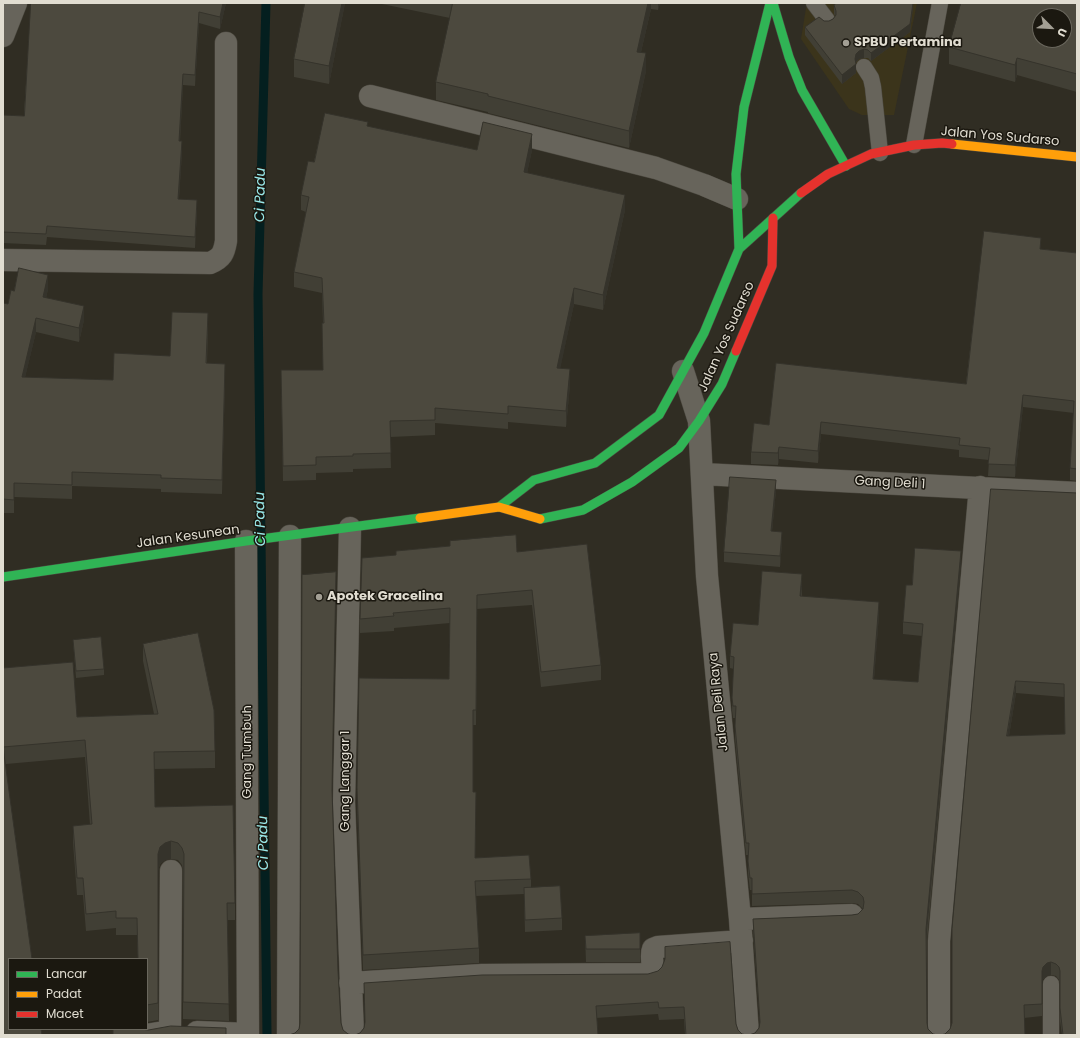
<!DOCTYPE html>
<style>
body{margin:0}
#map{position:relative;width:1080px;height:1038px;overflow:hidden;background:#302d23;font-family:Poppins,sans-serif}
canvas{display:block}
.frame{position:absolute;inset:0;border:4px solid #e1ddd1;pointer-events:none}
.legend{position:absolute;left:8px;top:958px;width:140px;height:72px;box-sizing:border-box;background:#1b1810;border:1px solid #6a675d;margin:0;padding:5px 7px;list-style:none;font-size:12px;color:#e1ddd1}
.legend li{display:flex;align-items:center;gap:8px;height:20px}
.legend b{width:20px;border:1px solid #6a675d}
.north{position:absolute;left:1032px;top:8px;width:40px;height:40px;box-sizing:border-box;background:#1b1810;border:1px solid #6a675d;border-radius:50%;rotate:114deg;font-size:11px;font-weight:700;line-height:16px;text-align:center;color:#e1ddd1}
.north::after{content:'';display:block;margin:auto;width:14px;height:18px;background:#a39f94;clip-path:polygon(50% 0,100% 100%,50% 72%,0 100%)}
</style>
<div id="map">
<canvas width="1080" height="1038"></canvas>
<div class="frame"></div>
<ul class="legend">
<li><b style="height:5px;background:#30b455"></b>Lancar</li>
<li><b style="height:5px;background:#ff9f0a"></b>Padat</li>
<li><b style="height:5px;background:#e5322d"></b>Macet</li>
</ul>
<div class="north">U</div>
</div>
<script>
const ctx = document.querySelector('canvas').getContext('2d');
ctx.lineJoin = 'round';
function paint(path, color) { ctx.fillStyle = color; ctx.fill(path, 'evenodd'); }
function stroke(path, color, width, dash) { ctx.strokeStyle = color; ctx.lineWidth = width; ctx.lineCap = dash ? 'butt' : 'round'; ctx.setLineDash(dash || []); ctx.stroke(path); }
function drawText(font, color, halo, rows, align = 'center') {
  ctx.font = font + ' Poppins,sans-serif'; ctx.lineWidth = 3; ctx.setLineDash([]); ctx.textBaseline = 'middle'; ctx.strokeStyle = halo; ctx.fillStyle = color; for (const [text, x, y, turn = 0] of rows) {
    ctx.save(); ctx.translate(x, y); ctx.rotate((+turn || 0) * Math.PI / 180); ctx.textAlign = isNaN(turn) ? turn : align; if (halo) ctx.strokeText(text, 0, 0); ctx.fillText(text, 0, 0); ctx.restore();
  }
}
const built = new Path2D(`
 M808,3h109l-23,112h-32l-13,-6 -48,-70 5,-31z`);
const stream = new Path2D(`
 M266,3l-8,291 9,741`);
const lane = new Path2D(`
 M814,3l13,17
 M864,67l7,11 2,9 7,66
 M914,145l26,-142
 M1051,984v51`);
const street = new Path2D(`
 M3,36l13,-33
 M370,96l286,72 48,17 33,14
 M3,260l207,3c12,-5 14,-10 16,-22v-198
 M683,371l16,50 8,155 33,343 8,116
 M702,474l375,19
 M350,528l-6,274 9,233
 M246,541l2,494
 M740,919l112,-4
 M350,983l132,-8 166,-1 4,-2c2,-8 -2,-16 1,-23l5,-2 84,-6
 M197,1032l51,2
 M146,1035l24,-4 1,-160
 M288,1035l2,-499
 M939,1035v-94l41,-454`);
const fast = new Path2D(`
 M773,3l16,54 13,33 44,76
 M739,249l-3,-75 8,-67 26,-104
 M499,507l35,-27 61,-17 64,-48 45,-82 35,-84 62,-56
 M540,519l43,-9 49,-28 47,-34 20,-27 23,-37 14,-33
 M3,577l243,-36 174,-23`);
const slow = new Path2D(`
 M952,144l125,13
 M420,518l79,-11 41,12`);
const jam = new Path2D(`
 M801,193l27,-19 43,-20 43,-9 28,-2 10,1
 M736,351l36,-85 1,-48`);
const wall = new Path2D(`
 M31,3h195l-6,26 -21,-6 -4,63 -12,-1 -3,56 2,11 -3,47 18,12 -2,37 -148,-11 -1,8 -43,-2v-128l21,1z
 M345,3l-16,81 -35,-7v-18z
 M377,3h283l-2,7 -7,-1 -10,43 5,19 -17,77 -141,-35v-1l-52,-12v-18l14,-64z
 M913,3v4l-3,25 -39,29 -3,-3h-4l-5,1 -3,3v11l-14,11 -37,-49v-8l19,-6h5l4,-2 2,-3 -1,-2v-9z
 M1077,3v89l-60,-17 -2,7 -66,-18v-17z
 M368,127l109,23h55l-5,23 98,37 -22,100 -29,-6 -14,64 10,17 -4,42 -58,-5v7l-73,-6v12l-45,2 1,31 -38,1v3l-37,1v7l-33,1 -2,-111h42l-1,-47h1l-1,-30 -28,-6v-15l12,-60 -5,-2v-15z
 M1041,249l36,4v228l-7,-1v-12l4,-55 -51,-6 -8,70 -27,-1 1,-16 -30,-3v-7l-138,-16 -3,29 -39,-4 -1,6 -27,-1v-12l18,-27 197,-41z
 M48,289l-2,9 38,22 -5,22 -43,-10 -11,45 88,3 57,-24 38,-29 -1,36 18,14 -3,117 -61,-2v-3l-89,-3v13l-58,-2v16h-11v-210l5,1 6,-13z
 M991,489l86,4v542h-15l-2,-14v-37l-1,-4 -3,-4 -5,-1 -4,1 -4,3 -1,5v32l-18,2 -79,16 5,-5 2,-6zM1016,693l48,4 1,37 -56,2z
 M776,490l-4,41 10,12 -2,24 -56,-5v-10z
 M450,541l67,11 84,113v15l-60,7 -9,-82 -55,4 -1,116h-3v67l2,66 56,21v9l31,30v12l-37,2 -1,-38 -48,2 3,52v15l-116,7 -6,-168v-15l92,-108 1,-56 -56,5v3l-34,2v-14l36,-63v-5l54,-5z
 M961,563l-34,378v82l1,6 5,5 -178,-1 4,-5 1,-3 -7,-94v-12l99,-4 6,-1 5,-5 -5,-5 -6,-1 -100,3v-16h-2l-2,-17v-18h-2l-11,-117v-20h-2l-1,-8 2,-41 -4,-1v-12l28,-31 44,-39v10l77,18 -5,65 44,3 4,-46 -19,-2v-12l9,-37z
 M73,640l31,29v6l-28,3z
 M143,644l72,107v17l-61,1 1,38 80,96v17h-8l2,101 -46,-2v-148l-1,-6 -4,-5 -7,-1 -6,1 -5,4 -2,7v149l-11,2v-63h-9l-1,-24h-21v-7l-30,3 -3,-36h-6l-4,-52v-17l17,-1 -5,-68 -79,7 -3,271v-367l74,49 77,-3 -11,-53z
 M640,933v29h-54l-1,-26z
 M648,974l88,50 2,6 4,4 5,1h-62l-1,-16 -25,1 -1,-6 -298,19 4,-5 1,-4 -1,-41z`);
const shadedWall = new Path2D(`
 M223,3h3l-6,26v-12z
 M342,3h3l-16,81v-18z
 M648,3h3v6l-14,60v-17z
 M658,3h2l-2,7z
 M913,3v4l-3,25 -39,29v-8z
 M199,12v11l-4,63v-11z
 M864,49v9l-5,1 -3,3v11l-14,11v-9l13,-16 1,-5 3,-3z
 M646,53v18l-17,77v-17z
 M1017,58v17l-2,7v-17z
 M183,74v11l-4,67v-11z
 M532,134v16l-8,37v-15z
 M182,141v11l-4,58v-11z
 M625,195v15l-22,100v-15z
 M197,200v11l-2,37v-11z
 M48,275v14l-5,22v-14z
 M574,288v16l-17,80v-16z
 M84,306v14l-5,22v-14z
 M36,318v14l-14,59v-14z
 M225,364v13l-3,117v-14z
 M570,369v16l-4,42v-16z
 M1023,395v12l-8,70v-12z
 M821,422v12l-3,29v-12z
 M779,447v12l-1,6v-12z
 M776,480v10l-5,52v-11z
 M782,532v11l-2,24v-11z
 M961,551v12l-35,378v-12z
 M802,574v12l-2,22v-12z
 M879,602v12l-6,77v-12z
 M1016,681v12l-9,55v-12z
 M171,841v18l-6,1 -5,4 -2,7v149v-166l2,-7 5,-4z
 M1051,962v13l-4,1 -4,3 -1,5v-13l1,-4 4,-4z`);
const building = new Path2D(`
 M31,3h192l-3,14 -21,-5 -4,63 -12,-1 -4,67h3l-4,58 19,1 -2,37 -148,-11 -1,8 -43,-2v-117l21,1z
 M305,3h37l-13,63 -35,-7z
 M453,3h195l-11,49 9,1 -17,78 -141,-35v-2l-52,-12z
 M837,3h76l-3,21 -39,29 -3,-3 -4,-1 -5,2 -3,3 -1,5 1,5 -14,11 -37,-48 14,-10 5,4h5l4,-2 3,-4v-4l-2,-6z
 M961,3h116v71l-60,-16 -2,7 -66,-18zM1040,16h24v24h-24z
 M325,113l43,9 -1,4 110,24 6,-28 49,12 -8,38 101,23 -22,100 -29,-7 -17,80 13,1 -4,42 -58,-5v8l-73,-6v12l-45,1 1,32 -38,1v2l-37,1v8l-33,1 -2,-96h42l-1,-47h2l-2,-45 -28,-6 15,-75 -8,-2 7,-34 6,1z
 M984,231l57,7 -1,11 37,4v216l-7,-1 4,-67 -51,-6 -8,70 -27,-1 2,-16 -31,-3 1,-7 -139,-16 -3,29 -39,-4 -1,6 -27,-1 3,-29 15,2 7,-62 190,21z
 M19,268l29,7 -5,22 41,9 -5,22 -43,-10 -14,59 91,3 1,-27 56,3 2,-44 36,1 -2,50 19,1 -3,116 -61,-2v-3l-89,-3v13l-58,-2v17l-11,-1v-196l5,1 3,-14 3,1z
 M730,477l46,3 -5,51 11,1 -2,24 -56,-4z
 M991,489l86,4v542h-14l-3,-27v-37l-1,-4 -3,-3 -5,-2 -4,1 -4,4 -1,4v33l-18,1 1,30h-85l5,-1 5,-5 2,-6v-94zM1016,681l48,3 1,50 -58,2z
 M516,535l1,17 70,-8 14,121 -60,7 -9,-82 -55,5 -1,115h-3v82h3l-1,66 54,-3 2,24 -56,2 4,67 -116,7 -6,-168 2,-109 90,1 1,-71 -57,5 1,3 -34,3 2,-61 34,-3v-4l54,-5v-5z
 M915,548l46,3 -35,378 1,94 1,6 5,5 5,1h-189l6,-2 4,-5 1,-6 -7,-103 99,-4 6,-1 5,-5 1,-7 -1,-5 -5,-5 -6,-2 -100,4v-16h-2l-2,-17 1,-18h-3l-11,-117 1,-20h-3l-1,-8 2,-41 -4,-1 3,-33 25,2 4,-54 40,3 -2,22 79,6 -6,77 45,3 5,-58 -20,-2 3,-37h6z
 M336,572l-4,218 6,181 3,52 2,7 5,4 5,1h-64l6,-2 4,-4 1,-6 2,-448z
 M198,633l16,77 1,41 -61,1 1,55 78,-2 2,98h-8l2,101 -46,-2 1,-148 -2,-6 -4,-5 -7,-2 -6,2 -5,4 -2,7v149l-11,2v-46h-9l-1,-41h-21v-7l-30,3 -3,-36h-6l-4,-52 19,-2 -7,-84 -82,7 29,212h-23v70h32l1,6h-39v-367l70,-6 4,55 81,-3 -15,-70z
 M101,637l3,32 -28,2 -3,-31z
 M560,886l2,32 -37,2 -1,-32z
 M640,933v16h-54l-1,-13z
 M730,942l6,82 2,6 4,4 5,1h-61l-2,-28 -25,1 -1,-6 -62,4 2,29h-243l5,-2 4,-5 1,-6 -1,-39 118,-8 166,-1 10,-3 4,-4 3,-8v-12z
 M171,1026l55,2v7h-113v-6h28l7,1z`);
const markers = [
 [846,43,4,"#a39f94"],
 [319,597,4,"#a39f94"]
];
const poiNames = [
 ["SPBU Pertamina",854,43],
 ["Apotek Gracelina",327,597]
];
const streetNames = [
 ["Jalan Yos Sudarso",1000,137,5],
 ["Jalan Yos Sudarso",727,337,-66],
 ["Gang Deli 1",890,483,3],
 ["Jalan Kesunean",188,537,-8],
 ["Jalan Deli Raya",719,702,-96],
 ["Gang Tumbuh",248,752,-90],
 ["Gang Langgar 1",346,781,-90]
];
const waterNames = [
 ["Ci Padu",261,195,-89],
 ["Ci Padu",261,519,-91],
 ["Ci Padu",264,843,-91]
];
paint(built, '#3b341b');
stroke(stream, '#041f1f', 9);
stroke(lane, '#4c4940', 17);
stroke(street, '#4c4940', 23);
stroke(fast, '#4c4940', 10);
stroke(slow, '#4c4940', 10);
stroke(jam, '#4c4940', 10);
stroke(lane, '#67645b', 16);
stroke(street, '#67645b', 22);
stroke(fast, '#30b455', 9);
stroke(slow, '#ff9f0a', 9);
stroke(jam, '#e5322d', 9);
paint(wall, '#413f35');
paint(shadedWall, '#35332b');
paint(building, '#4c493e');
stroke(building, '#35332b', 1);
for (const [x, y, r, color] of markers) { const dot = new Path2D(); dot.arc(x, y, r, 0, 2 * Math.PI); ctx.fillStyle = color; ctx.fill(dot); stroke(dot, '#1b1810', 1.5); }
drawText('bold 13px', '#e1ddd1', '#1b1810', poiNames, 'left');
drawText('13px', '#e1ddd1', '#1b1810', streetNames);
drawText('italic 14px', '#99e9ea', '#1b1810', waterNames);
</script>
